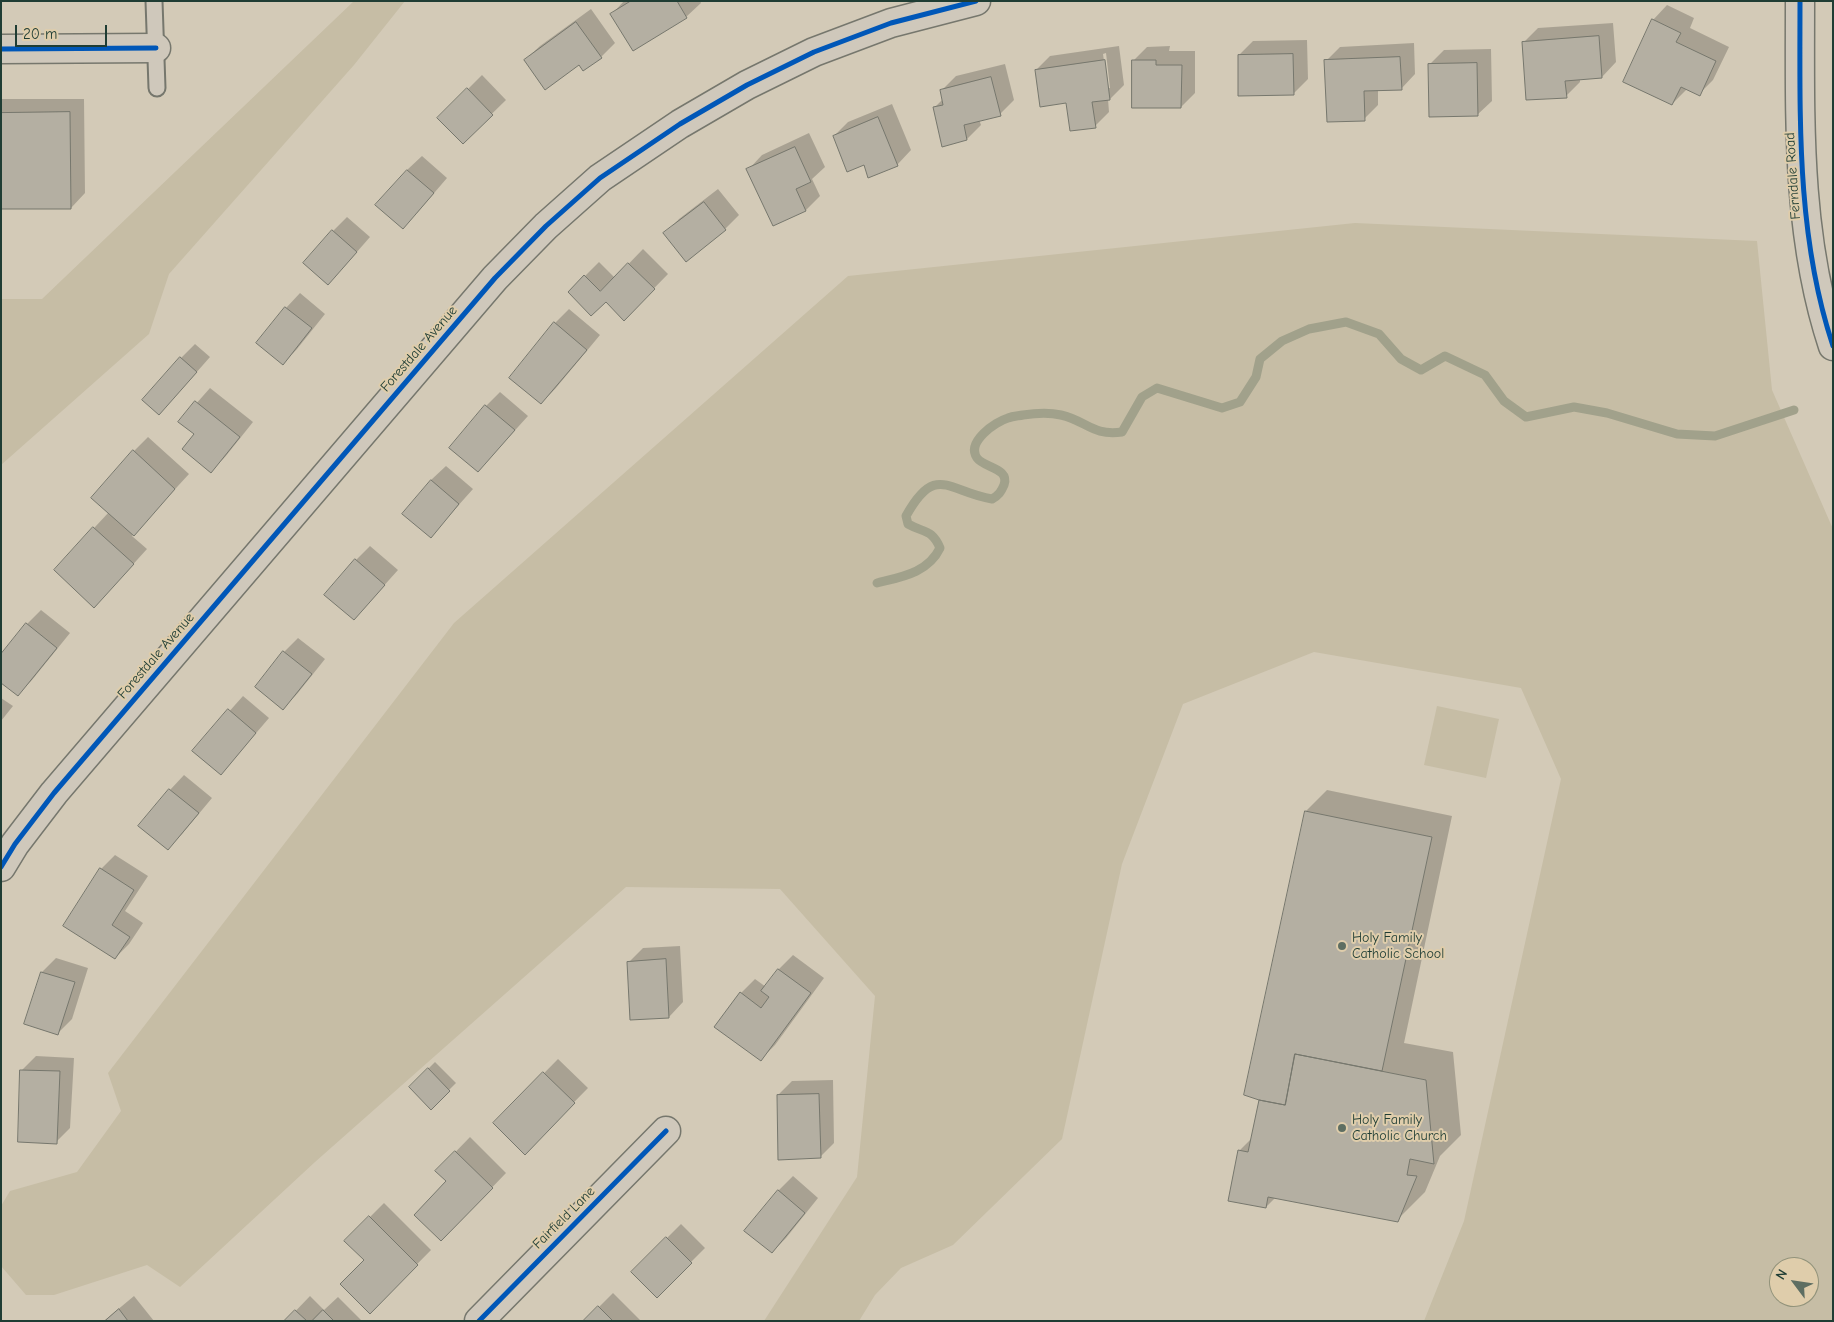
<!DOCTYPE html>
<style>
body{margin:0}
#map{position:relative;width:1834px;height:1322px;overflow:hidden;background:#d3cab7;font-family:"Comic Neue",sans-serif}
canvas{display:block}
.frame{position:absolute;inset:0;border:2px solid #1f3d34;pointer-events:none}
.north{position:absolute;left:1769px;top:1257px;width:50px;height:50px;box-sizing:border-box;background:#dfcdab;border:1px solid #92937b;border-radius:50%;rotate:301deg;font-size:14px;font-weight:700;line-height:20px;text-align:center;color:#1f3d34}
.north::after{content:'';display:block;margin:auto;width:18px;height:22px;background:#5e6e62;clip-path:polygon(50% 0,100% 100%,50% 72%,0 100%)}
.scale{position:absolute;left:15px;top:25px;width:92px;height:22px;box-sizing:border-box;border:2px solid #1f3d34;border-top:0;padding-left:6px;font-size:15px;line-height:18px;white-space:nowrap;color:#1f3d34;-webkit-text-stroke:4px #dfcdab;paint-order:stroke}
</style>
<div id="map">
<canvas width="1834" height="1322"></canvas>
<div class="frame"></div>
<div class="north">N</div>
<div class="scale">20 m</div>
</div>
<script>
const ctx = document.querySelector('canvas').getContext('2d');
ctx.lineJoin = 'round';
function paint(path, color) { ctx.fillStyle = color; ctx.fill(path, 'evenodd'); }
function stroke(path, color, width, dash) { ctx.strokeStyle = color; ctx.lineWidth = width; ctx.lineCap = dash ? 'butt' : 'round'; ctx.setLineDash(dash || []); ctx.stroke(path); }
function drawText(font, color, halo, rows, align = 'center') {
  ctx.font = font + ' "Comic Neue",sans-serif'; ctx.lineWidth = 4; ctx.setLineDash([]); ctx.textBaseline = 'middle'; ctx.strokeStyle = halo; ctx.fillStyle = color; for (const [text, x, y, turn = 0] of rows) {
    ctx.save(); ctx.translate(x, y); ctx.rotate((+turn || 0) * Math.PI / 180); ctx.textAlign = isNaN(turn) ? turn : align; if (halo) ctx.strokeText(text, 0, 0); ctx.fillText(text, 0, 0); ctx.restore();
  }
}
const green = new Path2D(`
 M354,1h51l-51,64 -185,209 -20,60 -148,131v-166h41z
 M1355,223l402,18 15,149 61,139v792h-409l40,-100 97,-442 -40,-91 -207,-36 -131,52 -61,160 -60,275 -109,106 -52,23 -26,27 -16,26h-95l93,-144 18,-181 -95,-107 -154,-2 -311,275 -135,125 -33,-22 -93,30h-28l-25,-29v-60l9,-15 67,-19 44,-61 -13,-38 346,-450 394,-347zM1779,1267h30v30h-30z
 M1437,706l62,13 -13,59 -62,-13z`);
const shadow = new Path2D(`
 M624,1h76l1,2 -15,14 -53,32 -21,-35z
 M1667,5l27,13 -4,10 39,19 -16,33 -14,14 -12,-5 -15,15 -48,-23 29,-61z
 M591,9l24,34 -14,14 -17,13 -5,-7 -54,-3 15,-14z
 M1613,23l3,39 -14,15 -22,1v4l-14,14 -42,-54 14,-14z
 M1307,40l1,39 -15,15 -54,-39 14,-14z
 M1414,43l1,31 -14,15 -23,1v15l-14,14 -38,-58 14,-14z
 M1119,46l5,39 -14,14h-2l1,13 -14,14 -28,-24 -31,-32 14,-14zM1106,53l4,35h-2l-5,-34z
 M1170,46l-1,5h26v42l-14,14 -48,-46 14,-14z
 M1491,49l1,52 -15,14 -47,-51 14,-14z
 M1005,64l9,36 -14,14 -21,5 2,6 -14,14 -33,-31 9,-9 -2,-8 15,-15z
 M482,75l24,25 -43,42 -24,-24z
 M1,99h83l1,94 -14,15h-70z
 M892,104l19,46 -14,15 -33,-1 -30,-28 14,-14z
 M809,133l16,34 -13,12 8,17 -14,14 -33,15 -25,-55 14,-15z
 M422,156l25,22 -30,35 -10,-43z
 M718,189l21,26 -14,14 -60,5 14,-15z
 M347,217l23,20 -28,32 -9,-38z
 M643,249l25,25 -44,45 -18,-18 -37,-9 30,-30 16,16z
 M300,293l25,21 -28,35 -14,15 3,-56z
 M569,309l31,26 -45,54 -14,14 14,-80z
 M195,344l15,13 -37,42 8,-41z
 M210,388l43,34 -28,35 -14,14 -15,-37 -16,-12z
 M500,392l28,24 -50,55 8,-65z
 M148,437l41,37 -57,62 15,13 -39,43 -53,-22 54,-58 25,-61z
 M446,466l27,23 -42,47v-56z
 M370,546l28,24 -44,49 2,-59z
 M41,610l29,23 -38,47 -14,14 9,-70z
 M298,638l27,21 -28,35 -14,14 1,-56z
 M243,696l26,22 -48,56 -27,-23z
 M1,698l12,8 -12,15z
 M184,775l28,23 -30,36 -14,14 -28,-22 30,-36z
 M1327,790l125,26 -48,227 49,9 8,83 -21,21 -15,36 -28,28 -121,-23 -10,10 -27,-56 14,-14 7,-37 -15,-6 61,-283z
 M115,855l33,21 -23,35 18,12 -14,21 -14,14 -14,-89z
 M680,946l3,56 -14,15 -37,2 -3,-57 14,-14z
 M793,955l31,23 -49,67 -14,14 -20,-66 14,-14 11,8 13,-18z
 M56,958l32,10 -16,51 -14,14 -32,-10 16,-51z
 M36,1056l38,2 -4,70 -14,14 -35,-71z
 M558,1059l30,29 -64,65 -29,-30z
 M435,1062l21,21 -25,25 -21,-21z
 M833,1080l1,63 -14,14 -42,-62 14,-14z
 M470,1137l36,36 -51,53 -7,-45 -11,-10z
 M793,1176l25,22 -32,40 -14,14 -27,-22 34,-40z
 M384,1203l47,47 -61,62 -5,-52 -19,-19z
 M681,1224l24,24 -48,48 -24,-24z
 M613,1293l28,28h-56z
 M134,1296l20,25h-50z
 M310,1296l14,14 14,-13 24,24h-76z`);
const stream = new Path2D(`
 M877,583c24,-6 51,-10 63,-35 -8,-19 -16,-15 -32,-24l-2,-8c30,-54 42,-24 86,-17 7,-4 9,-7 12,-14 6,-17 -20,-17 -27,-27 -11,-16 18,-36 31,-40 5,-2 10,-2 15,-3 13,-2 25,-3 38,0 26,6 31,21 61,17l20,-35 15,-9 65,20 18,-6 16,-25 4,-18 22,-18 27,-12 37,-7 33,12 22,25 20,11 24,-14 40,19 19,26 22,16 48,-10 33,6 70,21 38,2 79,-26`);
const building = new Path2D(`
 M631,1h46l10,17 -54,33 -23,-37z
 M1652,19l29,14 -5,9 40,19 -16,35 -19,-9 -9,18 -49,-23z
 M576,22l26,36 -19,13 -4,-6 -34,25 -21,-30z
 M1599,36l3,42 -37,3 2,17 -41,2 -4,-58z
 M1293,54l1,41 -56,1v-41z
 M1400,57l2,33 -38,1 1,30 -38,1 -3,-62z
 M1105,60l5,40 -18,2 4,26 -26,3 -4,-28 -26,4 -5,-37z
 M1132,60h24v5h26l-1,43h-49z
 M1477,63l1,53 -49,1 -1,-53z
 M991,77l10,39 -37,9 3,15 -25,7 -9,-40 10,-2 -3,-15z
 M467,88l26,27 -30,29 -26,-26z
 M70,112l1,97h-70v-96z
 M878,117l20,49 -30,12 -4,-13 -17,7 -14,-36z
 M795,147l16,35 -15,7 10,22 -33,15 -27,-57z
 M407,170l27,23 -31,36 -28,-24z
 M704,202l22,28 -40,32 -23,-29z
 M332,230l25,22 -29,33 -25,-22z
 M628,263l27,26 -31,32 -18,-19 -15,14 -23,-24 16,-17 16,16z
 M285,307l27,21 -29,37 -27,-22z
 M554,322l33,28 -46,54 -32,-26z
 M180,357l17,15 -38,43 -17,-15z
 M195,401l45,36 -29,36 -29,-24 12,-15 -16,-12z
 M485,405l30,25 -37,42 -29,-24z
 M133,450l42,39 -41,47 -43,-38z
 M431,480l28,24 -28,34 -29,-24z
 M93,527l41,37 -40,44 -40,-38z
 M355,559l30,26 -31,35 -30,-25z
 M26,623l31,25 -39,48 -17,-13v-29z
 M283,651l29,23 -29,36 -28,-23z
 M228,709l28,24 -35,42 -29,-24z
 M169,789l30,24 -31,37 -30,-24z
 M1305,811l127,26 -50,234 -87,-17 -10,51 -26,-5 -15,-5z
 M100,868l34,22 -22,35 18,12 -15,22 -52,-33z
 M666,959l3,59 -39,2 -3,-58z
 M778,969l33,24 -50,68 -47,-34 26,-35 21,16 8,-11 -8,-6z
 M41,972l34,10 -17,53 -34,-11z
 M1295,1054l131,26 8,84 -24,-5 -3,16 10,1 -19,46 -130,-25 -2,11 -38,-7 10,-51 10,2 11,-52 26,5z
 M428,1068l22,23 -19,19 -22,-23z
 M20,1070l40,1 -3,73 -39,-2z
 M543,1072l32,31 -50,52 -32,-32z
 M819,1094l2,64 -43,2 -1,-65z
 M455,1151l38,37 -52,53 -27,-26 32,-34 -11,-10z
 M778,1190l27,23 -33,40 -28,-22z
 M369,1216l49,49 -48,49 -30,-30 24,-24 -20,-19z
 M666,1237l26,26 -35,35 -26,-26z
 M598,1306l15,15h-30z
 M119,1309l9,12h-23z
 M295,1310l12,11h-23z
 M323,1310l11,11h-22z`);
const service = new Path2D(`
 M154,1l3,87`);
const minor = new Path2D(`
 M1800,1c0,115 -4,234 33,345
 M1,49l155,-1
 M479,1321l187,-190`);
const tertiary = new Path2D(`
 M1,867l14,-23 39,-51 441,-515 51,-52 54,-48 80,-54 67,-39 67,-33 77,-29 85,-22`);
const cycleway = new Path2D(`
 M1800,1c0,115 -4,234 33,345
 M1,49l155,-1
 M1,867l14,-23 39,-51 441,-515 51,-52 54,-48 80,-54 67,-39 67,-33 77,-29 85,-22
 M479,1321l187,-190`);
const markers = [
 [1342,946,5,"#5e6e62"],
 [1342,1128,5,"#5e6e62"]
];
const streetNames = [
 ["Ferndale Road",1793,176,-94],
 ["Forestdale Avenue",419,349,-49],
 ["Forestdale Avenue",156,656,-49],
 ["Fairfield Lane",564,1218,-45]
];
const poiNames = [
 ["Holy Family",1352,938],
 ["Catholic School",1352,954],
 ["Holy Family",1352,1120],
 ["Catholic Church",1352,1136]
];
paint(green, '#c6bda5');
paint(shadow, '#0003');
stroke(stream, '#a1a18b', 9);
paint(building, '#b4afa2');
stroke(building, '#76776d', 1);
stroke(service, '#76776d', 19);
stroke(minor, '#76776d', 31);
stroke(tertiary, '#76776d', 31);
stroke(service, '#cfc8bb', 15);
stroke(minor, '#cfc8bb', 28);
stroke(tertiary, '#cfc8bb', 28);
stroke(cycleway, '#0057b8', 5);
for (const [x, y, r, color] of markers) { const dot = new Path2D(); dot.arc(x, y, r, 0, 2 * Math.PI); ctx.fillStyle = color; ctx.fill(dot); stroke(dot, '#dfcdab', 2); }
drawText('14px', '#1f3d34', '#dfcdab', streetNames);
drawText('14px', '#1f3d34', '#dfcdab', poiNames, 'left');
</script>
